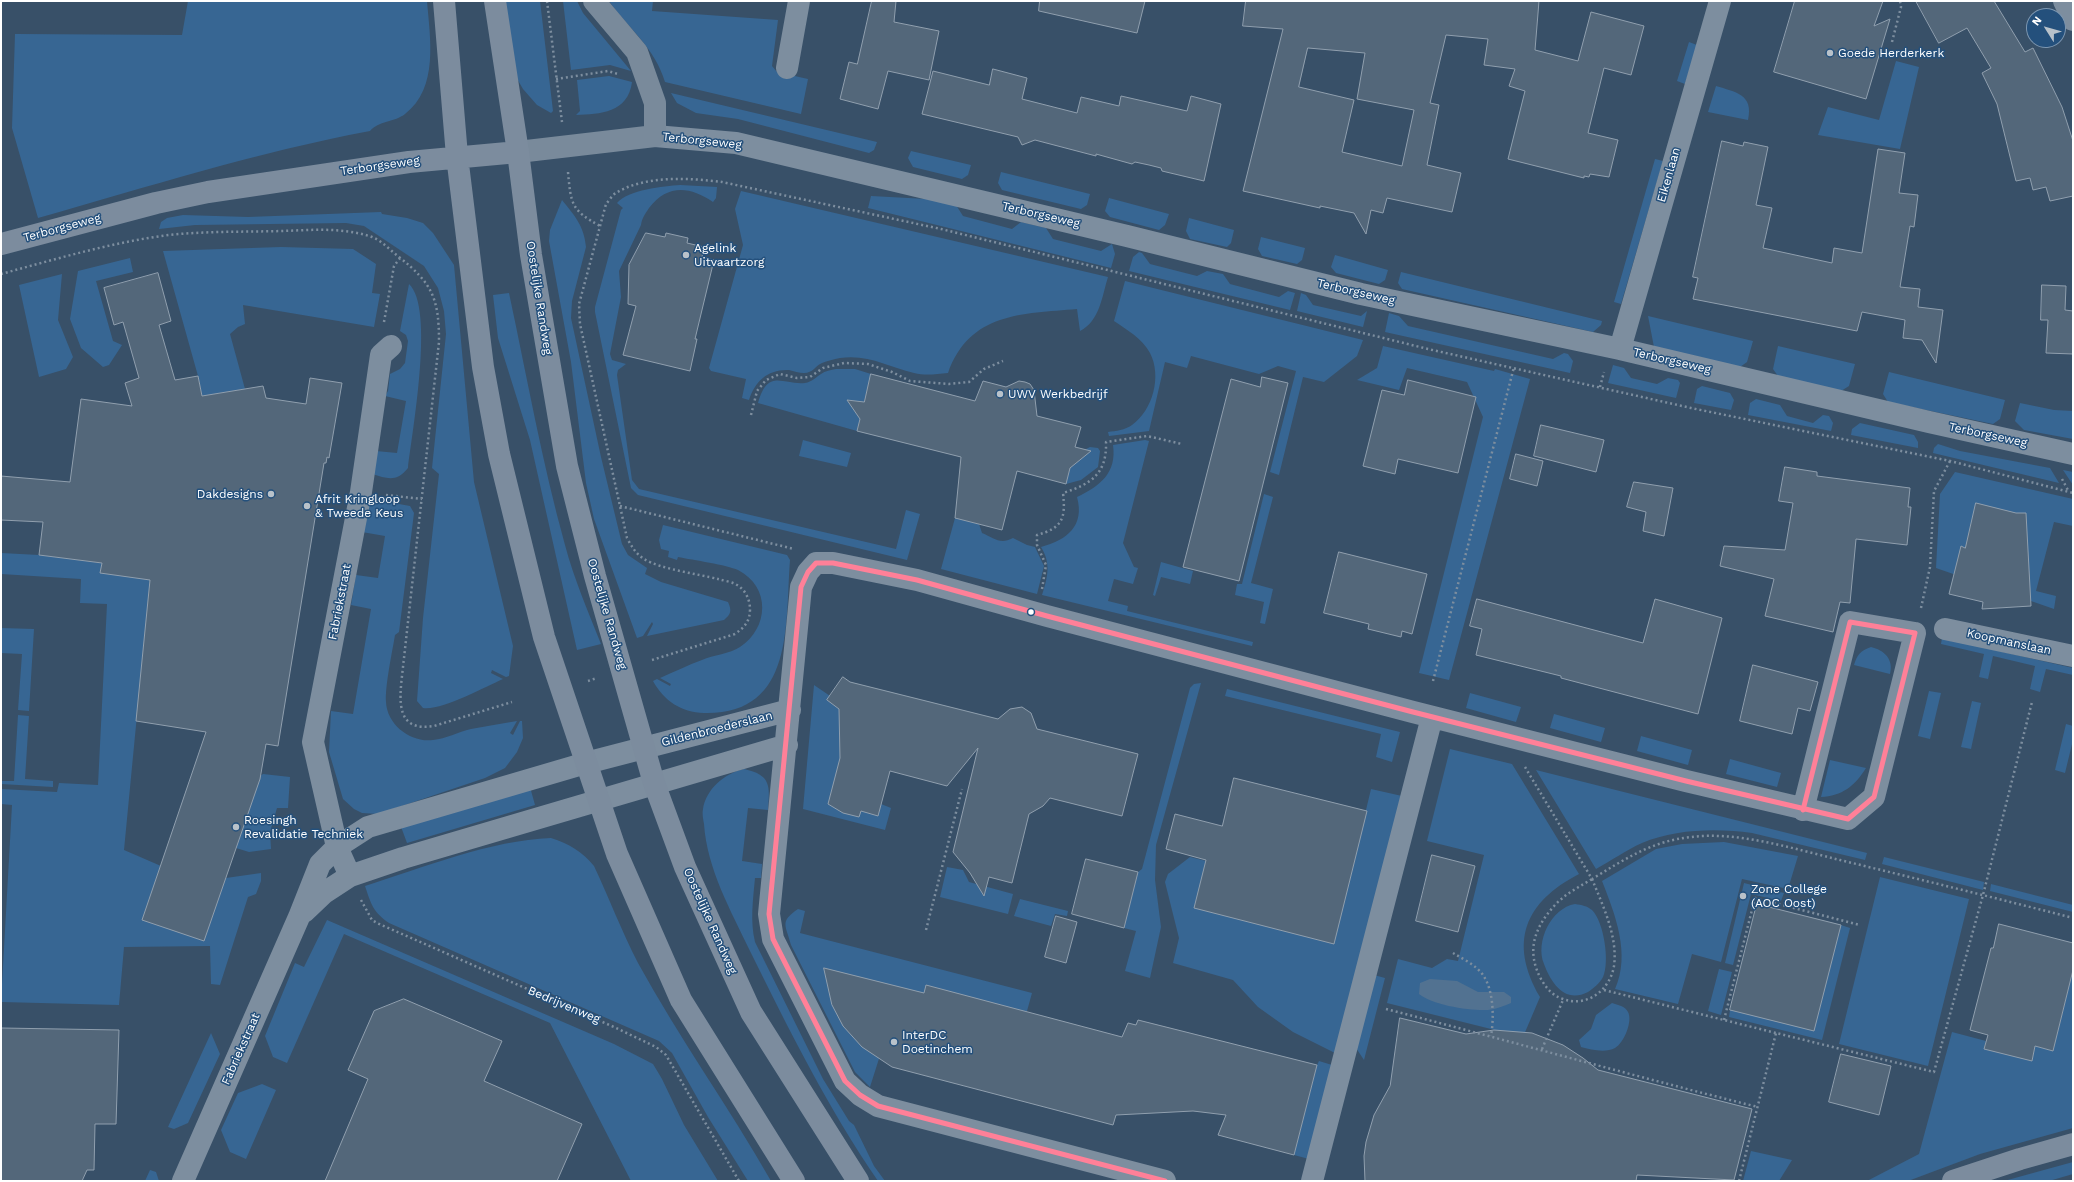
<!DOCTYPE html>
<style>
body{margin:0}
#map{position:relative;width:2074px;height:1182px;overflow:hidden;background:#385068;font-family:"Work Sans",sans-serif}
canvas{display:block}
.frame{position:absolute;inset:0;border:2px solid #fff;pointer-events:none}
.north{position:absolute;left:2026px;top:8px;width:40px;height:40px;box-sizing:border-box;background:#24507c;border:1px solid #7c96b0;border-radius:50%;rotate:307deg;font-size:11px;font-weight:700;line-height:16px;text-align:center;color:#fff}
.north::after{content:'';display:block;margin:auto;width:14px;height:18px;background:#b9c2ca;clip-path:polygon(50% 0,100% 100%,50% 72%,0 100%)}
</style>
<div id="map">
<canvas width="2074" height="1182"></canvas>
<div class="frame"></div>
<div class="north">N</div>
</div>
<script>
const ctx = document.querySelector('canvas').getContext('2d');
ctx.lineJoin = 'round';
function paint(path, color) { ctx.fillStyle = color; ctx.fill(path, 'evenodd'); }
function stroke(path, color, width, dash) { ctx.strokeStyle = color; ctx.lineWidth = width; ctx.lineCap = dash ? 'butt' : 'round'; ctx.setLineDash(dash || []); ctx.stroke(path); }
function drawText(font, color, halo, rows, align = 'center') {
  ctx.font = font + ' "Work Sans",sans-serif'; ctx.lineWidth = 3; ctx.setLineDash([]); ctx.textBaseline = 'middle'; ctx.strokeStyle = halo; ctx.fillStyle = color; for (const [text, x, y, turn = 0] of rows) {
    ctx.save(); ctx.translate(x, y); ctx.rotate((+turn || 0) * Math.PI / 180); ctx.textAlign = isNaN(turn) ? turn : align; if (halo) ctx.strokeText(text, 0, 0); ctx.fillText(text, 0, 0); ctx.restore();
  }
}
const green = new Path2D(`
 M188,1h239c3,37 12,87 -22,113 -10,8 -27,7 -35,17 -112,21 -223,56 -332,87l-26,-90 3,-94 167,1z
 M504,1h36l13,110 -2,2 -14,-8 -14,-16 -10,-17z
 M563,1h14l6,12 48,58 -21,-6 -39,5z
 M609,1h44l-1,10 126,9 -6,46 5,6 31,7 -7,35 -136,-32c-10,-34 -36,-53 -56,-81z
 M1689,42l8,3 -12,39 -8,-3z
 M1896,61l23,6 -19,82 -82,-14 10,-28 51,13z
 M609,76l23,6c-4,31 -32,32 -56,33l4,-4 -3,-31z
 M1716,86c19,6 38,8 32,34l-40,-8z
 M671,93l206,49 -3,8 -5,3 -131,-34 -42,-6 -19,-10z
 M911,151l60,14 -3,10 -6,4 -49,-12 -5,-9z
 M1655,159l8,2 -42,143 -7,-2z
 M1001,172l89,22 -3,11 -6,4 -79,-19 -4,-7z
 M680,185l37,2 -1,11 -3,4c-23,-16 -46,-18 -64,6 -4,6 -7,10 -8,17l-22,46 2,26 -11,57 2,6 14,4 -8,6 -1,5 15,105 7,9 257,60 10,-39 14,4 -13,46 -269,-65 -7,-7 -36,-176v-5l26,-97 2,-2 -6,-5c11,-13 47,-17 63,-18z
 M741,191l367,86c-6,19 -8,44 -28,54l-3,-22c-55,5 -107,3 -129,64 -12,1 -22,3 -34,0 -26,-6 -45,-19 -74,-15 -6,1 -13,3 -18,5 -7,3 -9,10 -18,10 -5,0 -10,-2 -15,-3 -21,-1 -34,11 -40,30l-7,-2 4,-19 -35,-8 -2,-3 34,-123 -8,-36z
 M871,196l56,3 29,6 7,11 49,13 9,-7 25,6 7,11 48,12 11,-7 3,10 -4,14 -243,-60z
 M1109,198l60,16 -4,11 -6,5 -49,-13 -5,-6z
 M562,200c13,16 22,26 24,47l-14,54 -1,17 30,139 21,87 6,11 19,13 -2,6 16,8 67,20c4,9 3,12 -4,18l-77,16 6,-12 -1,-2 -9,14 -6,2 -43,-119 -8,-36 -15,-121 -22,-121 1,-11z
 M381,212l1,2 25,4 16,5 10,10 21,32 20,217 39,164 -4,30 -3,1 -14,-7 -1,3 12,6c-18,8 -62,32 -80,29l-6,-7 6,-83 16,-144 -7,-6 14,-134 -2,-23 -6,-23 -14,-22 -60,-40 -18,-3 -151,2 -36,4 2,-7 6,-4 16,-3 65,2z
 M1189,218l45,12 -3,13 -4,4 -37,-8 -4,-8z
 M1261,237l44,11 -3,12 -5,4 -35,-8 -4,-7z
 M281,247l72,2 23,15 -4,29 8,1 -6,33 -131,-22 2,19 -7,3 -8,7 15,55 -43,7 -4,-20 -35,-125z
 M1139,252l3,1 8,11 47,12 10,-5 16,3 7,10 49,13 9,-6 7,2 -5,17 -161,-39 4,-14z
 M1335,255l53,15 -3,10 -6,4 -43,-11 -5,-6z
 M130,258l3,14 -37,9 17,60 9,4 -13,20 -6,2 -22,-19 -11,-29 8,-48z
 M1401,272l201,49 -1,4 -8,7 -191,-43 -4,-6z
 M62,274l-4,46 15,37 -7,12 -27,8 -20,-92z
 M1125,281l238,59 -6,16 -33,26 -21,-5 -24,98 -9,-3 26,-101 -18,-5 -19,8 -68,-18 -4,12 -22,-6 -16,69 -40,5 -1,-4c8,-1 17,-2 24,-7 21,-15 30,-49 18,-72 -8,-15 -23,-23 -36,-32z
 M409,284c26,24 3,148 -1,184 -11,14 -20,11 -36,6l4,-23 21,2 9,-52 -21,-5 3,-5 2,-17 10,-5 5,-6 3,-22 -2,-6 -6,-4z
 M509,293c18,84 33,169 56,252 9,34 23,66 36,99l-24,6 -47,-210 -32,-102 -5,-43z
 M1301,293l5,2 7,10 48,11 6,-5 -4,16 -66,-16z
 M1389,313l10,3 9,10 145,33 11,-6 4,1 5,7 -3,12 -185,-41z
 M1648,316l105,25 -6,21 -7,5 -86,-20z
 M1383,346l111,25 1,-2 35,10 -81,301 -30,-7 64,-256 -16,-35 -60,-14 -8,22 -42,-10 20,-12z
 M1778,346l77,18 -6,22 -8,5 -63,-15 -5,-7z
 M1613,365l11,3 7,10 26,6 11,-6 10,2 2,3 -4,15 -68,-15z
 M836,369h19l16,5 -14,57 -99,-28c10,-35 24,-18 47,-20 7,-1 11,-6 16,-9 4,-3 10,-4 15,-5z
 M1889,372l116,28 -5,19 -7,5 -105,-22 -5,-8z
 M1702,386l28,7 4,7 -3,10 -37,-7 3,-14z
 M1756,399l24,6 7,11 26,7 10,-8 6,1 4,7 -2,8 -83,-16 2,-12z
 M2020,403l34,7 19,1v28l-49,-9 -9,-9z
 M1860,423l54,12 4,7v6l-67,-13 1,-6z
 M803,440l48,13 -4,14 -48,-11z
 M1145,440l4,1 -26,102 11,24 4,1 -5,16 -19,-5 -6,22 20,5 -1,5 126,31 -1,4 -210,-51c6,-18 9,-32 -1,-48 26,-7 44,-21 36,-50 23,-11 40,-24 36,-52z
 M1938,444l22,7 90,17 9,15 -126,-30 1,-5z
 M1090,447l8,1 2,3 -2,16 -17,13 -15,4 7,-28z
 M2063,470l10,2v13z
 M1955,472l118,27v27l-19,-4 -18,69 20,5 -2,13 -118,-41 4,-74z
 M1264,494l9,3 -22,86 22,6 -8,35 -5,-1 4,-21 -29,-7 2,-11h5z
 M377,500l33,6 4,7 -15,119 -4,3c-3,18 -10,51 -9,67 1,23 25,41 47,38 13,-1 25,-8 38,-11 15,-3 30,-5 46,-8l-7,12 3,2 7,-14h2l1,17 -6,14 -12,16 -20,10 -107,36 -16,-1 -8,-4 -11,-10 -14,-47 2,-41 22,3 18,-105 -20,-4 5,-30 22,3 7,-42 -23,-4c2,-13 1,-26 15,-32z
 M955,518l24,6 3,9c12,5 18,12 31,5l14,7 8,2 9,19 -7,28 -96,-25z
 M663,525l124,30 3,5c-5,64 5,155 -86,153 -23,-1 -40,-12 -51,-32l4,-2 13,7 1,-2 -11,-6c14,-6 28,-13 42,-18 11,-5 28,-6 38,-13 29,-19 31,-60 -2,-77 -11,-5 -45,-10 -60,-13l-1,3 -9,-3 1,-6 -8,-2 -2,-9z
 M1,553l38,2 63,8 48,17 -26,270 74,32 63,-9v8l-5,13 -8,3 -28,88 -9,-1 -1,-38 -86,1 -5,58 -118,-3 11,-197 -11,-1v-15l56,3 2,-9 39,2 9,-181 -27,-1 1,-24 -80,-5z
 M1161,562l32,9 -3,13 -29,-7 -6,19 -2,-1z
 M1,628l33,1 -5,82 -11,-1 4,-56 -21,-1z
 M1942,638l131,30v7l-27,-6 -6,23 -10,-3 5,-23 -42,-10 -5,23 -9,-2 5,-23 -43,-10z
 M1871,647c13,3 23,12 19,27l-36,-9c3,-10 6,-14 17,-18z
 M1201,683l-45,162 -1,35 6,47 -11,51 -25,-7 11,-40 -12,-3 14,-56 4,-3 48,-181 4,-4z
 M814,685l41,28 26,91 10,4 -6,22 -82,-21z
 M1227,689l173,43 -8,30 -16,-5 5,-23 -156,-38z
 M1929,691l12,2 -11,46 -12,-3z
 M1470,693l51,14 -5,15 -50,-14z
 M1972,701l9,2 -10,46 -10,-2z
 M1554,714l51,14 -4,14 -51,-14z
 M18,715l11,1 -4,63 28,2v6l-52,-3v-3h13z
 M2066,724l7,2v14l-8,33 -10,-3z
 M1641,736l51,14 -4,15 -51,-14z
 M1450,749l62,15 67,110c-54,28 -71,68 -39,123l-17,40 -136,-34 11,-44 34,9 15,-9 11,2 26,-106 -57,-14z
 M1730,759l51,14 -4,14 -51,-13z
 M1830,760l36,8c-11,18 -24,28 -45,29z
 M744,769c27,6 26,16 24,41l-20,-2 -6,53 20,3 -1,14h-6c-2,22 -5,43 0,64l68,137 26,42 5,4 20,41 11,15h-7c-50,-73 -89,-151 -128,-230 -19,-40 -43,-82 -46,-127 -1,-5 -2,-11 -1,-15 3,-20 22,-36 41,-40z
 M1536,770l331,83 -2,7 -113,-27c-35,-5 -77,-4 -110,10 -16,7 -31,18 -46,26z
 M263,774l27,3 -2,31h-11l-7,24 1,17 -22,3 -13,-4 20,-69z
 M530,787l5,18 -128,38 -7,-19z
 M1371,789l31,7 -67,257 -42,-21 -35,-25 -25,-27 -60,-17 6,-25 -14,-56 3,-8 22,-17 16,4 -11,45 92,22 47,16z
 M551,838c18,6 31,13 43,28 15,32 28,66 44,97 41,75 91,144 133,218h-23l-40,-64 -36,-64 -13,-12 -270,-118c-16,-11 -18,-19 -24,-37 57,-18 126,-46 186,-48z
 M1724,842l74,14 -10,33 -46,-10 -21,83 -29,-8 -14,50 -63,-15c16,-35 0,-75 -13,-108l54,-32 26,-5z
 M1884,857l100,25 -1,8 -101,-26z
 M947,867l16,3 6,12 44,12 -5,20 -68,-17z
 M1880,877l89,22 -41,167 -89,-22z
 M1744,883l40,10 -3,8 -30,-7 -18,71 -8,-2z
 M1991,884l82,21v7l-83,-21z
 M1020,899l48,12 -1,5 -12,-2 -4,12 -37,-10z
 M1575,904c7,1 12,2 17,6 12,12 18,52 11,67 -3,6 -9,11 -15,15 -23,12 -37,-9 -44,-28 -9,-22 7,-56 31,-60z
 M798,909l7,2 -5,22 232,60 -5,18 -144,35 -13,41 -15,-15 -64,-127c-5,-20 -12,-23 7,-36z
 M327,920l287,124 39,20 9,15 22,46 34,56h-87l-81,-158 -206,-89 -57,129 -14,-6 -8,-21 30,-73 9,4z
 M1841,925l9,3 -28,112 -93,-23 1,-7z
 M1719,969l13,3 -11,43 -13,-4z
 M2073,970v158l-93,26 -72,27h-41l52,-27 33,-122 34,9 -2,7 48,12 3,-14 18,5z
 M1374,975l11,3 -21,82 -8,-12z
 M1612,1003c6,2 13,3 16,9 5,9 -4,31 -13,36 -9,5 -24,2 -34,-1l-2,-7 12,-11 5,-14z
 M211,1033l9,21 -32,69 -14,6 -6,-2z
 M1319,1061l13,4 -23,94 -15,-4 23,-90z
 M262,1084l14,6 -30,69 -16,-7 -9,-22 17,-37z
 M1751,1151l41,9 -13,21h-36z
 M2073,1162v12l-24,7h-45z
 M150,1170l6,2 3,9h-14z`);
const water = new Path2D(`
 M1430,979l27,2 21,11h26l7,5v6c-7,3 -15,6 -23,7 -18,1 -56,-5 -69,-16l1,-11z`);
const building = new Path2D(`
 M872,1h24l-2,21 45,9 -10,49 -41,-9 -10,38 -38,-10 9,-37 8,2z
 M1040,1h105l-8,32 -98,-22z
 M1246,1h293l-4,49 43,11 13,-49 53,14 -13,49 -27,-7 -16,65 30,7 -9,37 -19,-3 -1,3 -5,-1v2l-76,-19 17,-68 -16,-5 6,-17 -31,-4 4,-26 -42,-4 -16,68 9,2 -12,60 34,8 -9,39 -65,-14 -4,15 -12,-3 -5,24 -12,-21 -34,-7v2l-77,-17 40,-162 -40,-3zM1308,48l57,5 -8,46 57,11 -12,56 -60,-14 12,-52 -55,-13z
 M1795,1h88l-9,25 16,-7 -24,80 -92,-27z
 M1916,1h78l31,51 8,-4 29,59 11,34v55l-23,5 -4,-14 -13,3 -3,-12 -14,3 -19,-77 -15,-31 9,-5 -24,-40 -28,15z
 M993,69l34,9 -5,21 55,14 4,-16 38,9 2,-10 66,15 4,-15 30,8 -17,77 -42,-10 -1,-3 -12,-3 -14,-3 -3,2 -36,-10v2l-61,-16 -13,5 -4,-8 -96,-23 11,-43 56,14z
 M1722,141l21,5 1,-4 24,5 -12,58 16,3 -9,40 69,15 2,-15 28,5 16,-104 27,4 -6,40 19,2 -4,32 -4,-1 -10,61 20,2 -2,18 25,3 -7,53 -14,-23 -19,-2 2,-18 -43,-8 -5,19 -164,-32 5,-21 -5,-1z
 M646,233l19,4 1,-4 22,5 -1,5 17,4 -2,10 12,3 -19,79h2l-7,32 -67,-16 13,-49 -8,-2 1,-39z
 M158,273l13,48 -12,4 16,55 23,-4 4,20 61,-10 3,12 40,6 4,-26 32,5 -13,75 -2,-1 -1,6h-2l-46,283 -12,-2 -6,35 -56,162 -62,-21 64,-188 -70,-11 14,-141 -50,-7 2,-10 -63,-8 4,-33 -42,-2v-44l69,6 11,-83 51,7 -7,-23 14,-5 -16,-56 -9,3 -10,-37z
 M2042,285l24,1 -1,24 8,1v43l-27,-1 2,-33h-7z
 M871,374l104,27 8,-20 23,6 13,-6 6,1 5,2 4,6 3,26 44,11 -6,20 16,4 -21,17 -4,16 -49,-13 -15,59 -47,-12 6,-61 -104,-26 3,-12 -13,-19 17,2z
 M1262,377l26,6 -49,198 -56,-14 48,-188 29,8z
 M1408,380l68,17 -18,76 -60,-14 -3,15 -32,-8 19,-76 22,5z
 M1541,425l63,15 -8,32 -62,-16z
 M1516,454l27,7 -6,25 -27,-7z
 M1785,467l32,5v4l93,12 -2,19h3l-4,38 -51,-6 -6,64 -10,-1 -7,30 -68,-16 9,-37 -54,-13 4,-20 61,4 8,-47 -14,-2z
 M1634,482l39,6 -9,48 -21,-5 3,-19 -19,-5z
 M1976,503l40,10h10l5,93 -49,3 1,-7 -34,-8 12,-48 4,2z
 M1339,552l88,22 -15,60 -10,-3 -1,6 -33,-8 1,-5 -45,-11z
 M1477,599l166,44 12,-44 67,19 -24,96 -137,-36v-2l-85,-21 6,-26 -12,-3z
 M1753,665l65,17 -8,29 -12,-3 -6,26 -52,-13z
 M843,677l7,5 148,37 12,-10 12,-2 9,6 6,16 101,25 -16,62 -72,-18 -7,8 -14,8 -17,69 -23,-6 -5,19 -14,-23 -17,-21 25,-104 -31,38 -57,-15 -12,45 -17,-5 -2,6 -16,-4 -15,-9 12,-46 -1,-49 -12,-9z
 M1234,778l133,33 -33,133 -140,-36 12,-48 -40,-11 9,-35 47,12z
 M1432,855l43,11 -17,66 -42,-11z
 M1086,859l52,13 -14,56 -52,-14z
 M1757,904l84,21 -27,106 -84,-21z
 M1056,916l21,6 -11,41 -21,-6z
 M1999,924l74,19v27l-20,81 -18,-5 -3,15 -48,-12 4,-14 -18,-5 21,-82h2z
 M824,968l100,25 2,-8 196,52 6,-14 8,2 2,-5 179,45 -23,90 -76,-20 8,-20 -33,-4 -77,4 -3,10 -221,-58 -30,-20 -19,-21 -11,-21z
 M404,999l98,42 -18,40 98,43 -25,57h-232l43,-102 -20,-9 26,-59z
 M1400,1018l66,16 28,-4 38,3 31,12 20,13 15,12 154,39 -18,71 -97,-5 -1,6h-271l-1,-25 2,-14 8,-27 16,-29z
 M1,1028l118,2 -3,94h-21l-1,46h-7l-5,11h-81z
 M1841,1054l50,12 -12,49 -50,-13z`);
const path = new Path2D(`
 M547,1l15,121
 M1892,42l9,-35 -1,-6
 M556,79l52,-8 10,3
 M568,172c3,32 3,38 32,54
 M1,274c55,-15 112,-32 168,-39 38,-4 75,-3 113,-4 29,-1 61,-4 90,6 10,4 18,13 27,20 34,27 40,42 40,85l-37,334c-3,27 -5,56 32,50l78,-24
 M384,322l10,-56 6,-8
 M1600,387l4,-15
 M751,415l6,-24 9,-11 14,-6 17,4 13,-1 13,-9 21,-5 24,1 24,8 18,9 39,3 20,-2 15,-13 19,-8
 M2062,479l7,13
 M386,495l36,4
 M620,506l174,43
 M1042,589l4,-24 -9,-20v-10c25,-7 29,-16 26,-42 28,-9 44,-19 43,-51l41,-6 35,8
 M1921,608l9,-41 4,-76 16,-30
 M652,660l83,-26c10,-7 15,-13 15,-25 0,-7 -3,-16 -9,-21 -6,-6 -16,-7 -23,-9 -20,-5 -58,-10 -74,-20 -8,-5 -12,-12 -17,-21l-47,-214 -1,-20 27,-100c3,-3 6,-9 10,-11 29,-18 74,-15 106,-11l219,47 487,120 263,59 259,53 123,32
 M588,681l9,-3
 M1433,681l81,-314
 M1525,767l67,112c33,-20 60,-38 99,-42 48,-6 103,12 149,23 78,19 156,38 233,58
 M1592,879c11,27 26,58 22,87 -4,24 -27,42 -51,33 -10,-3 -17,-11 -22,-20 -15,-28 -7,-51 14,-74 10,-11 24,-18 37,-26z
 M361,900l11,20 5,3 237,104 42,20 10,8 73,126
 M926,930l36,-141
 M1453,953c10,6 23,12 30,22 11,16 11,43 8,61
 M1604,990l172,43
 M1386,1009c124,32 247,67 372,98
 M1724,1020l31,-122 105,27
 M1542,1049l21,-49
 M1739,1181l37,-148 158,39 49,-177 49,-193`);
const street = new Path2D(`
 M2064,1l9,19
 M787,68l12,-67
 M655,136l81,7 391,93 234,58 259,55 309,73 144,32
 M1620,349l100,-348
 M1945,629l128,27
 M350,876l-13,-29 -24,-105 48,-250 20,-137 10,-9
 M304,912l20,-19 26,-17 53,-18 384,-113
 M183,1181l116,-264 21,-53 17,-17 31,-20 218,-64 204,-53
 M1165,1181l-287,-75 -18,-11 -15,-14 -72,-142 -4,-25 32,-327 7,-15 8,-9h17l84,17 130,36 366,96 273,69 162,38 26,-22 41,-164 -65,-11 -47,188
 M1312,1181l120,-464`);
const secondary = new Path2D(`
 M518,152l137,-16v-33l-18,-51 -43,-51`);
const primary = new Path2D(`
 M444,1l13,155 26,211 16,87 45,183 73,217 64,146 113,181
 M495,1l23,151 13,103 36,211 28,110 59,207 31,84 66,145 107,169
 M1,244l155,-41 52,-11 201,-30 109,-10
 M1953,1181l67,-22 53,-15`);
const bus1 = new Path2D(`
 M1165,1181l-287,-75 -18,-11 -15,-14 -72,-142 -4,-25 32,-327 7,-15 8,-9h17l84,17 130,36 366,96 273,69 162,38 26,-22 41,-164 -65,-11 -47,188`);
const markers = [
 [1830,53,4,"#b9c2ca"],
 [686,255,4,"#b9c2ca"],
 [1000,394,4,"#b9c2ca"],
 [271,494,4,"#b9c2ca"],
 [307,506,4,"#b9c2ca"],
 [1031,612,3.5,"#fff"],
 [236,827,4,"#b9c2ca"],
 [1743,896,4,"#b9c2ca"],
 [894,1042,4,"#b9c2ca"]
];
const poiNames = [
 ["Goede Herderkerk",1838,53],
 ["Agelink",694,248],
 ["Uitvaartzorg",694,262],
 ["UWV Werkbedrijf",1008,394],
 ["Dakdesigns",263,494,"right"],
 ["Afrit Kringloop",315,499],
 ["& Tweede Keus",315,513],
 ["Roesingh",244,820],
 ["Revalidatie Techniek",244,834],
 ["Zone College",1751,889],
 ["(AOC Oost)",1751,903],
 ["InterDC",902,1035],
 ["Doetinchem",902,1049]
];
const streetNames = [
 ["Terborgseweg",702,141,6],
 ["Terborgseweg",380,166,-8],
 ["Eikenlaan",1669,175,-74],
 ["Terborgseweg",1041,215,13],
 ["Terborgseweg",62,228,-15],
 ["Terborgseweg",1356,292,13],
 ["Oostelijke Randweg",539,298,81],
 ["Terborgseweg",1672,361,13],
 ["Terborgseweg",1988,435,12],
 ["Fabriekstraat",340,602,-79],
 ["Oostelijke Randweg",607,614,74],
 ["Koopmanslaan",2009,642,12],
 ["Gildenbroederslaan",717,729,-14],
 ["Oostelijke Randweg",710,921,66],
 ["Bedrijvenweg",564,1005,23],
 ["Fabriekstraat",241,1049,-66]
];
paint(green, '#376693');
paint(water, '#527291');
paint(building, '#53677a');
stroke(building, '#909fae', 1);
stroke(path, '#7d8e9f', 2.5, [2, 3]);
stroke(street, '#7d8e9f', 22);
stroke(secondary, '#798a9b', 22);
stroke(primary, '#7c8c9e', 22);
stroke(bus1, '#ff8098', 5);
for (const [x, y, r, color] of markers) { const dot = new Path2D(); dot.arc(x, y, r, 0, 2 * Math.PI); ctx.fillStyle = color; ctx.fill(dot); stroke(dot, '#24507c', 1.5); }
drawText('12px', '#fff', '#24507c', poiNames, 'left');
drawText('12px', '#fff', '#24507c', streetNames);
</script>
